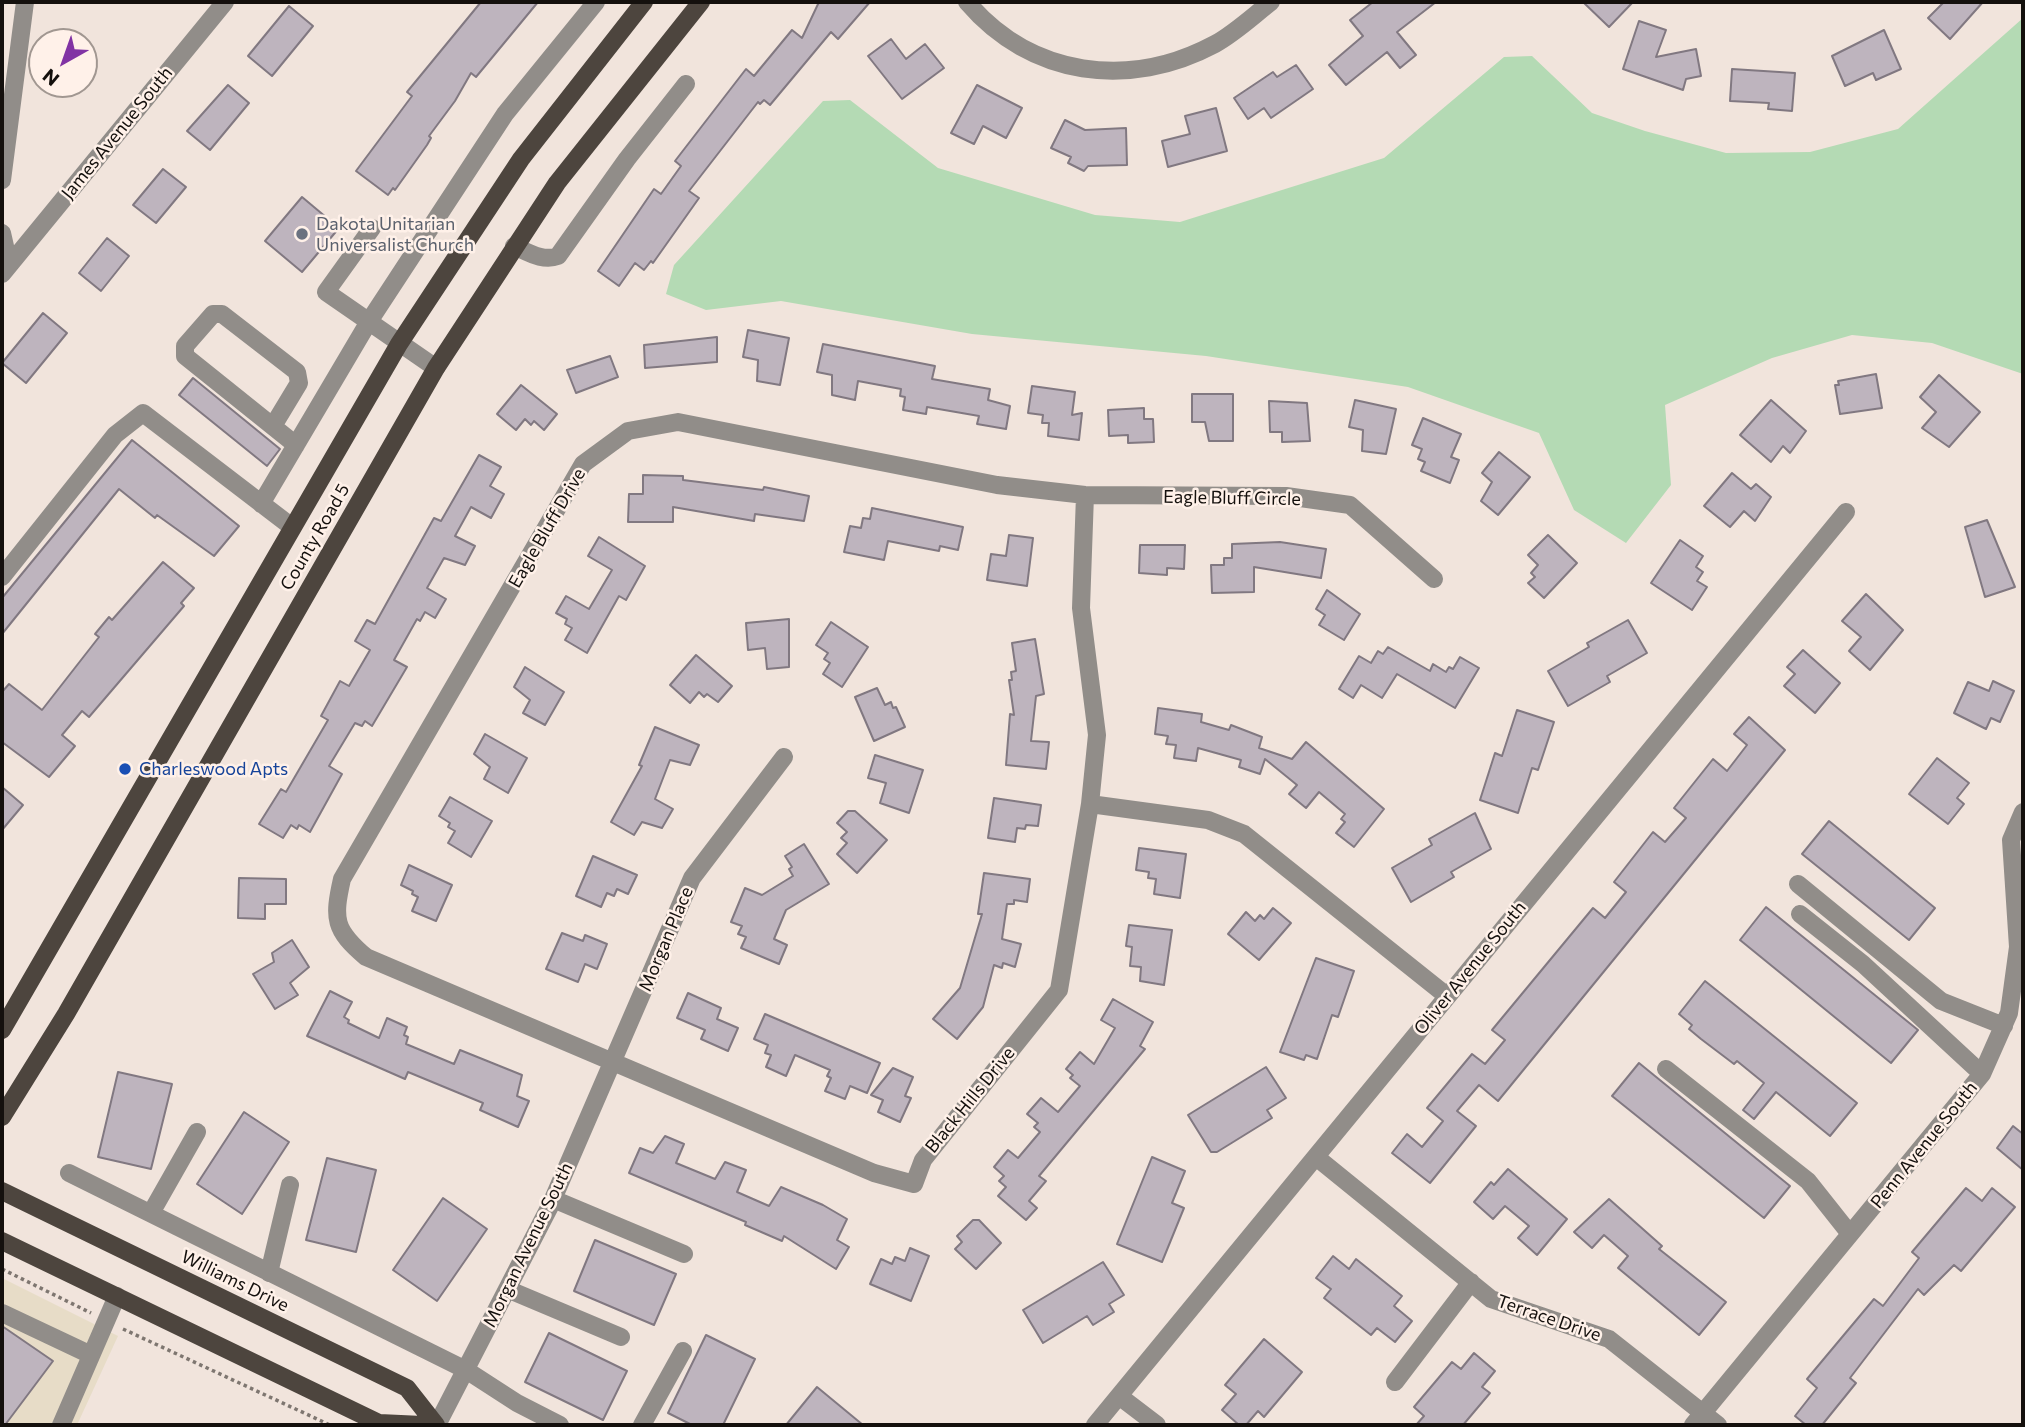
<!DOCTYPE html>
<style>
body{margin:0}
#map{position:relative;width:2025px;height:1427px;overflow:hidden;background:#f1e4dc;font-family:Commissioner,sans-serif}
canvas{display:block}
.frame{position:absolute;inset:0;border:4px solid #14100d;pointer-events:none}
.north{position:absolute;left:28px;top:28px;width:70px;height:70px;box-sizing:border-box;background:#fff1e9;border:2px solid #a19791;border-radius:50%;rotate:220deg;font-size:19px;font-weight:700;line-height:28px;text-align:center;color:#14100d}
.north::after{content:'';display:block;margin:auto;width:24px;height:32px;background:#8133a4;clip-path:polygon(50% 0,100% 100%,50% 72%,0 100%)}
</style>
<div id="map">
<canvas width="2025" height="1427"></canvas>
<div class="frame"></div>
<div class="north">N</div>
</div>
<script>
const ctx = document.querySelector('canvas').getContext('2d');
ctx.lineJoin = 'round';
function paint(path, color) { ctx.fillStyle = color; ctx.fill(path, 'evenodd'); }
function stroke(path, color, width, dash) { ctx.strokeStyle = color; ctx.lineWidth = width; ctx.lineCap = dash ? 'butt' : 'round'; ctx.setLineDash(dash || []); ctx.stroke(path); }
function drawText(font, color, halo, rows, align = 'center') {
  ctx.font = font + ' Commissioner,sans-serif'; ctx.lineWidth = 5; ctx.setLineDash([]); ctx.textBaseline = 'middle'; ctx.strokeStyle = halo; ctx.fillStyle = color; for (const [text, x, y, turn = 0] of rows) {
    ctx.save(); ctx.translate(x, y); ctx.rotate((+turn || 0) * Math.PI / 180); ctx.textAlign = isNaN(turn) ? turn : align; if (halo) ctx.strokeText(text, 0, 0); ctx.fillText(text, 0, 0); ctx.restore();
  }
}
const commercial = new Path2D(`
 M2,1278l116,58 -41,89h-75z`);
const green = new Path2D(`
 M2023,18v356l-91,-31 -80,-8 -80,23 -107,47 6,80 -45,58 -52,-33 -35,-77 -131,-46 -202,-31 -234,-22 -191,-33 -75,9 -40,-16 8,-29 149,-164 27,-1 88,68 157,47 85,7 204,-64 120,-101 28,-1 60,57 53,18 81,22 84,-1 88,-23z`);
const building = new Path2D(`
 M481,2h57l-62,75 -5,-4 -16,28 -26,35 2,2 -4,7 -32,45 -2,-2 -5,7 -32,-24 56,-75 -5,-4z
 M819,2h51l-32,37 -7,-7 -61,73 -6,-5 -4,4 -2,-2 -69,89 10,7 -46,65 -2,-2 -7,9 -9,-7 -16,23 -21,-15 56,-82 7,5 20,-28 -6,-5 71,-92 8,7 38,-46 10,8z
 M1373,2h63l-39,30 19,23 -16,13 -13,-16 -41,33 -17,-20 34,-29 -13,-16z
 M1583,2h50l-24,25z
 M1944,2h39l-33,37 -22,-21z
 M289,6l24,20 -41,50 -24,-20z
 M1639,21l27,9 -10,27 40,-8 5,27 -15,3 -3,11 -60,-21z
 M1884,30l17,39 -25,11 -3,-7 -28,13 -13,-30z
 M891,39l15,20 19,-15 19,24 -42,31 -34,-43z
 M1296,65l17,24 -42,29 -7,-10 -16,11 -14,-21 39,-26 4,5z
 M1732,69l63,4 -3,38 -24,-2 1,-6 -39,-2z
 M228,85l21,18 -39,47 -23,-19z
 M977,85l45,23 -16,30 -23,-12 -9,18 -23,-11z
 M1216,108l11,43 -59,16 -6,-26 28,-7 -5,-18z
 M1065,120l20,10 41,-2 1,37 -39,1 -4,5 -16,-8 3,-6 -20,-9z
 M163,169l23,18 -30,36 -23,-18z
 M302,197l37,31 -37,44 -37,-31z
 M107,238l22,18 -28,35 -22,-18z
 M43,313l24,20 -41,50 -24,-20z
 M748,330l41,8 -9,47 -23,-4 1,-21 -15,-3z
 M717,337v25l-72,6 -1,-23z
 M823,344l112,22 -3,13 58,10 -2,11 22,6 -4,23 -29,-5 2,-8 -52,-9 -1,7 -23,-4 2,-13 -5,-1 1,-7 -43,-8 -3,19 -23,-5v-20l-15,-3z
 M610,356l8,21 -42,16 -9,-23z
 M1876,374l6,34 -42,6 -5,-29h4l-1,-4z
 M1939,375l41,37 -31,35 -27,-19 14,-16 -16,-15z
 M193,378l87,71 -13,17 -88,-71z
 M521,385l36,29 -13,16 -10,-9 -3,4 -6,-6 -9,11 -19,-16z
 M1032,386l43,6 -3,23 10,-2 -3,27 -31,-4 1,-13h-7l1,-8 -15,-2z
 M1192,394h41v47h-24l-4,-19h-13z
 M1355,400l41,9 -10,45 -24,-3 1,-21 -14,-3z
 M1771,400l35,31 -16,22 -7,-7 -12,16 -31,-27z
 M1269,401l38,2 3,38 -28,1v-10h-12z
 M1144,408v11h9l1,23 -26,1v-8l-19,1 -1,-26z
 M1423,418l38,16 -10,23 8,3 -9,23 -29,-12 4,-9 -7,-3 4,-10 -10,-4z
 M132,440l107,86 -25,30 -57,-41 -2,3 -36,-29 -117,145v-36z
 M1499,452l31,25 -32,38 -17,-14 11,-19 -10,-9z
 M479,455l22,12 -11,19 14,8 -13,24 -20,-11 -16,29 20,10 -10,19 -21,-7 -17,30 19,11 -11,19 -10,-6 -5,9 -3,-2 -23,41 13,7 -35,59 -7,-5 -3,5 -7,-3 -26,43 13,8 -32,58 -11,-7 -2,4 -6,-4 -8,13 -24,-14 22,-35 5,3 42,-72 -7,-4 19,-35 9,5 21,-36 -15,-9 12,-21 8,4 59,-106 7,3z
 M1732,473l19,16 5,-5 15,13 -16,24 -11,-10 -14,16 -26,-21z
 M643,475l40,1v4l80,10 1,-3 45,9 -5,25 -49,-7 -1,7 -81,-14v15h-45l1,-28h14z
 M872,508l91,19 -5,23 -18,-4 -1,5 -51,-10 -4,19 -40,-8 6,-26 11,2 2,-10 7,1z
 M1987,520l28,67 -30,10 -20,-70z
 M1009,535l24,3 -6,48 -40,-6 4,-26 15,2z
 M1548,535l29,28 -33,35 -16,-15 7,-6 -4,-4 7,-8 -10,-10z
 M599,537l46,29 -19,34 -7,-4 -32,57 -22,-13 7,-12 -7,-4 2,-5 -11,-6 10,-17 23,13 23,-39 -24,-14z
 M1680,540l23,16 -7,11 7,5 -6,9 10,6 -15,23 -41,-27z
 M1280,542l46,7 -5,29 -67,-11v25l-42,1 -1,-28h13v-7h8v-14z
 M1140,545h45l-1,24 -17,-1v7l-28,-2z
 M163,562l31,26 -13,15 3,3 -95,111 -7,-6 -20,24 13,11 -26,31 -47,-35v-50l7,-8 33,26 57,-73 -4,-3 14,-17 3,3z
 M1327,590l33,24 -16,26 -25,-15 6,-10 -9,-6z
 M1866,594l37,36 -33,40 -21,-19 12,-14 -19,-16z
 M789,619v48l-22,2 -2,-21 -17,2 -2,-27z
 M1628,620l19,33 -40,23 3,6 -42,24 -20,-35 41,-24 -2,-4z
 M831,622l37,25 -26,40 -19,-13 7,-11 -6,-4 4,-6 -12,-8z
 M1035,639l9,55 -8,2 -5,45 18,1 -3,27 -40,-4 4,-51 4,1 -5,-35h3l-1,-8 5,-1 -4,-28z
 M1388,647l42,24 3,-7 13,8 3,-5 4,2 7,-12 19,11 -24,40 -58,-34 -15,24 -21,-13 -8,13 -14,-9 20,-33 12,7 7,-12 5,3z
 M1803,650l37,33 -25,30 -31,-27 11,-12 -8,-7z
 M696,655l36,31 -14,16 -11,-8 -3,3 -5,-5 -9,11 -20,-18z
 M525,667l39,25 -19,33 -22,-12 7,-13 -16,-13z
 M1993,681l21,10 -14,31 -9,-4 -5,11 -32,-16 14,-31 21,9z
 M877,688l8,17 6,-3 2,6 3,-1 9,20 -31,14 -19,-44z
 M1158,708l44,6 -1,8 28,8 2,-5 31,12 -3,11 33,11 14,-17 78,67 -30,38 -18,-14 9,-11 -4,-3 4,-5 -26,-22 -13,16 -17,-14 8,-9 -32,-26 -5,15 -21,-7 2,-7 -43,-12 -2,13 -22,-3 2,-13 -10,-1 2,-8 -13,-2z
 M1517,710l37,12 -16,48 -6,-2 -14,45 -38,-13 15,-47 7,3z
 M1749,717l36,33 -287,351 -19,-16 -22,26 19,15 -46,57 -38,-30 15,-19 15,13 21,-26 -16,-13 45,-54 13,10 20,-24 -13,-10 101,-122 12,10 21,-26 -12,-10 39,-50 12,10 21,-24 -12,-10 39,-49 14,12 20,-26 -13,-11z
 M655,727l44,18 -9,20 -20,-5 -15,39 18,10 -11,19 -20,-6 -8,13 -23,-13 31,-56 -3,-1z
 M485,734l42,24 -19,35 -24,-14 6,-12 -16,-13z
 M875,755l48,15 -14,43 -29,-10 6,-20 -18,-5z
 M1937,758l32,25 -12,15 7,6 -16,20 -39,-30z
 M2,787l21,18 -21,25z
 M450,797l42,24 -21,36 -23,-14 7,-12 -7,-4 2,-4 -11,-7z
 M994,798l47,7 -3,21 -12,-1 -1,4 -8,-1 -2,14 -27,-4z
 M848,811h7l32,29 -30,33 -20,-19 10,-11 -6,-5 6,-6 -10,-9z
 M1475,813l16,36 -40,23 3,5 -43,25 -19,-34 40,-23 -3,-6z
 M1829,821l106,87 -26,32 -107,-86z
 M804,844l25,40 -43,26 -12,29 13,6 -8,19 -38,-16 5,-11 -8,-3 4,-8 -11,-4 14,-34 17,7 31,-19 -4,-7 3,-2 -7,-11z
 M1139,848l47,6 -6,44 -26,-4 2,-15 -8,-1 1,-6 -13,-2z
 M593,856l44,19 -9,19 -11,-5 -3,7 -7,-3 -6,14 -25,-11z
 M409,865l43,20 -16,36 -24,-10 6,-14 -6,-3 1,-3 -12,-6z
 M984,873l46,6 -3,23 -13,-2v4h-7l-5,35 19,5 -6,23 -12,-4 -1,5 -8,-3 -11,42 -26,32 -24,-20 27,-31 22,-74h-4z
 M239,878l47,1v25h-21v15l-27,-1z
 M1766,907l152,123 -27,33 -151,-123z
 M1273,908l18,15 -32,37 -31,-26 18,-22 9,9 5,-6 4,4z
 M1129,925l43,5 -8,55 -24,-4 1,-14 -11,-1 2,-19 -6,-1z
 M562,933l21,8 2,-6 22,9 -10,25 -12,-5 -7,18 -32,-13z
 M292,940l17,27 -19,16 8,12 -23,14 -22,-35 21,-12 -2,-9z
 M1316,958l38,13 -16,46 -6,-2 -15,44 -11,-4 -2,5 -24,-8z
 M1705,981l152,122 -27,33 -54,-44 -22,27 -11,-9 21,-27 -27,-22 -3,3 -33,-25 -12,-10 3,-4 -13,-11z
 M330,991l22,11 -8,15 5,3 -1,3 31,15 8,-20 20,9 -3,8 4,2 -2,7 48,20 6,-14 62,25 -5,21 12,5 -11,26 -38,-17 3,-7 -75,-31 -3,7 -98,-43z
 M688,993l33,15 -4,11 21,9 -10,23 -27,-12 4,-9 -28,-12z
 M1113,999l40,23 -13,24 5,3 -106,127 7,5 -17,20 8,7 -11,12 -28,-24 8,-9 -7,-6 5,-5 -10,-9 14,-17 10,8 22,-26 -6,-5 4,-4 -11,-9 14,-16 17,14 22,-26 -10,-8 3,-3 -7,-6 14,-17 14,12 21,-36 -14,-8z
 M765,1014l115,49 -13,30 -17,-7 -5,13 -20,-8 6,-13 -4,-2 3,-6 -35,-15 -9,21 -20,-9 5,-12 -6,-2 3,-8 -14,-6z
 M1639,1063l151,123 -26,32 -152,-122z
 M1266,1067l20,31 -19,12 5,8 -55,34h-6l-23,-37z
 M893,1068l20,9 -8,19 6,2 -11,24 -22,-10 5,-12 -12,-5z
 M118,1072l54,12 -21,85 -53,-12z
 M244,1112l45,30 -47,72 -45,-30z
 M2013,1126l10,8v36l-26,-22z
 M665,1136l19,8 -8,19 39,16 10,-17 21,8 -9,22 32,14 12,-19 42,18 24,14 -10,21 12,7 -13,22 -52,-33 -2,5 -37,-16 1,-3 -117,-49 11,-25 13,5z
 M1152,1157l33,14 -13,32 12,5 -22,54 -45,-18z
 M327,1158l49,12 -20,82 -50,-12z
 M1508,1169l59,50 -30,36 -19,-17 11,-12 -24,-20 -12,13 -19,-17 17,-20 3,3z
 M1966,1188l16,13 10,-13 23,19 -54,64 -7,-6 -30,30 -6,-6 -68,89 6,5 -34,42h-16l-11,-9 22,-28 -10,-9 67,-80 9,7 36,-48 -7,-6z
 M443,1198l44,31 -50,72 -44,-31z
 M1609,1199l53,47 -3,3 67,53 -27,33 -81,-67 10,-12 -24,-21 -12,13 -18,-16z
 M973,1220h6l22,23 -25,26 -21,-20 7,-7 -5,-6z
 M595,1240l81,34 -22,51 -80,-34z
 M910,1248l19,8 -18,45 -41,-17 11,-25 11,5 3,-7 10,4z
 M1333,1256l16,13 7,-10 46,37 -8,10 18,15 -17,21 -18,-14 -6,7 -47,-37 7,-9 -15,-11z
 M1103,1262l21,33 -15,9 5,8 -21,13 -6,-9 -44,27 -20,-33z
 M2,1326l51,35 -48,64h-3z
 M549,1333l78,38 -24,49 -78,-38z
 M706,1335l49,24 -32,66h-31l-24,-12z
 M1264,1339l38,33 -38,45 -6,-6 -12,14h-7l-17,-15 14,-16 -11,-9z
 M1474,1353l21,18 -13,16 8,6 -27,32h-47l8,-9 -10,-9 38,-45 9,7z
 M817,1387l46,38h-77z`);
const path = new Path2D(`
 M2,1269l89,44
 M123,1329l207,96`);
const minor = new Path2D(`
 M967,2c64,75 162,88 248,42 20,-11 38,-28 56,-42
 M2,180l23,-178
 M372,228l-46,64 110,76
 M2,233l7,31
 M514,246c14,6 29,16 44,10l69,-97 59,-75
 M2,274l223,-272
 M273,426l26,-43 -2,-11 -75,-58h-9l-28,32v10l111,89
 M1085,495l-4,113 16,127 -7,69 -31,186 -136,170 -9,24 -40,-11 -508,-216c-32,-27 -33,-38 -24,-78l241,-415 45,-33 50,-9 319,63 88,10 201,1 64,9 84,74
 M261,504l107,-181 137,-209 91,-112
 M2,577l113,-142 28,-22 149,114
 M1090,804l118,16 36,14 203,162
 M1798,884l143,117 63,25
 M1800,914l63,50 119,110
 M1666,1069l142,112 42,53
 M1316,1157l175,142 118,40 109,86
 M69,1173l397,197 51,33 43,22
 M553,1199l131,55
 M151,1213l46,-81
 M269,1273l21,-88
 M507,1289l114,48
 M2,1313l89,42
 M1395,1382l76,-100
 M1119,1396l38,29
 M61,1425l56,-129
 M437,1425l113,-219 142,-328 92,-121
 M642,1425l41,-74
 M1095,1425l751,-913
 M1693,1425l289,-351 27,-61 9,-66 -7,-107 12,-28`);
const major = new Path2D(`
 M2,1030l397,-686 122,-185 123,-157
 M2,1117l64,-103 370,-646 121,-185 144,-181
 M2,1191l405,197 29,37
 M2,1241l377,182 43,2`);
const markers = [
 [302,234,7,"#6b7280"],
 [125,769,7,"#1a4fb4"]
];
const streetNames = [
 ["James Avenue South",117,133,-51],
 ["Eagle Bluff Circle",1232,498,1],
 ["Eagle Bluff Drive",547,528,-60],
 ["County Road 5",315,537,-60],
 ["Morgan Place",666,939,-67],
 ["Oliver Avenue South",1470,968,-51],
 ["Black Hills Drive",970,1100,-51],
 ["Penn Avenue South",1924,1145,-51],
 ["Morgan Avenue South",528,1245,-64],
 ["Williams Drive",235,1281,26],
 ["Terrace Drive",1549,1318,19]
];
const worshipNames = [
 ["Dakota Unitarian",316,224],
 ["Universalist Church",316,245]
];
const transitNames = [
 ["Charleswood Apts",139,769]
];
paint(commercial, '#e7dcc7');
paint(green, '#b4dab4');
paint(building, '#beb4be');
stroke(building, '#817881', 2);
stroke(path, '#7e7670', 3.5, [3.5, 3.5]);
stroke(minor, '#918d89', 18);
stroke(major, '#4d453e', 18);
for (const [x, y, r, color] of markers) { const dot = new Path2D(); dot.arc(x, y, r, 0, 2 * Math.PI); ctx.fillStyle = color; ctx.fill(dot); stroke(dot, '#fff1e9', 2.5); }
drawText('18px', '#14100d', '#fff1e9', streetNames);
drawText('18px', '#5b616d', '#fff1e9', worshipNames, 'left');
drawText('18px', '#164399', '#fff1e9', transitNames, 'left');
</script>
